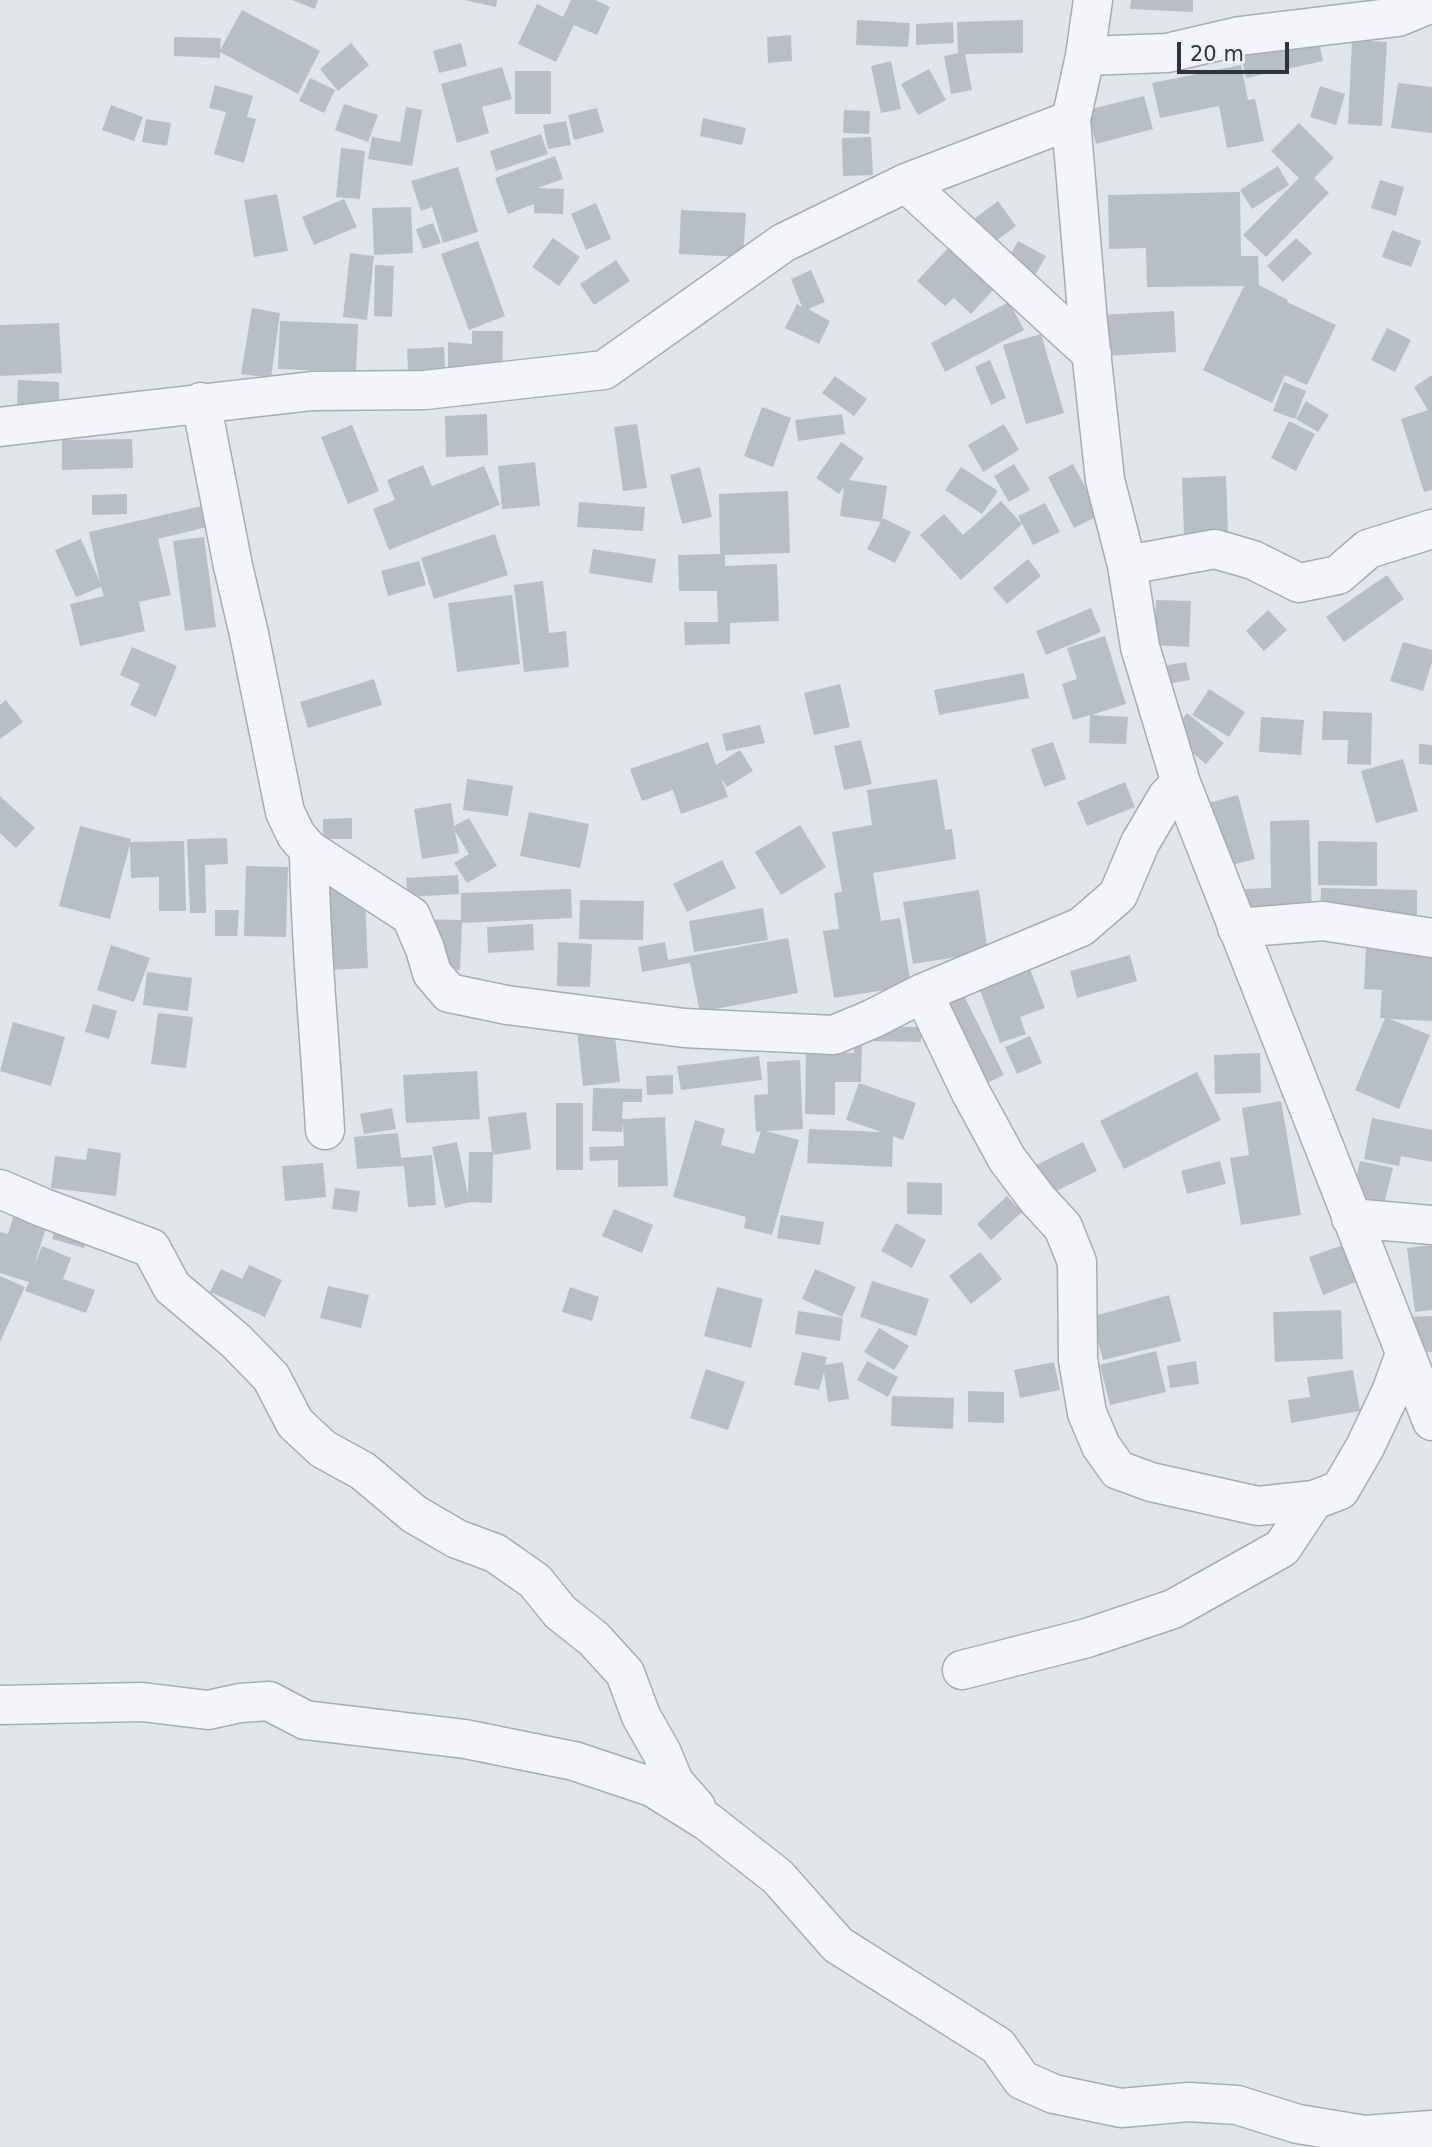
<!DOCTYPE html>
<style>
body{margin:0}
#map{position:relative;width:1432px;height:2147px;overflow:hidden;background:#e0e5e9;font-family:"DejaVu Sans",sans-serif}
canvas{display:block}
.scale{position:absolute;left:1177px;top:42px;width:112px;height:32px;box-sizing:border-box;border:4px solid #293541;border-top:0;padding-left:9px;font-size:21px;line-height:24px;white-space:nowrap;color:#293541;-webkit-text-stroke:5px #f0f4f7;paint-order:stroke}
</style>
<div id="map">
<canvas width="1432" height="2147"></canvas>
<div class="scale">20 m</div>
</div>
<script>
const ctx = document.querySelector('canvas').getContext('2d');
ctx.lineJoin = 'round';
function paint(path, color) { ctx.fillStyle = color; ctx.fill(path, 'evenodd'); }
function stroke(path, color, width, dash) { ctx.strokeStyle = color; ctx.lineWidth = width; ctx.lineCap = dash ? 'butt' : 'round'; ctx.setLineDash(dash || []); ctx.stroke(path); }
const building = new Path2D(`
 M292,0h26l-3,9z
 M464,0h33l-1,7z
 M571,0h24l15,7 -13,28 -23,-10 -18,37 -38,-18 19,-40 26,13z
 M1131,0h62v12l-63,-3z
 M242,10l78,41 -22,43 -78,-42v6l-46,-2v-19l47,1 -1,12z
 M857,20l53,3 -2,24 -52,-2z
 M1023,20v33l-58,1 7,36 -21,4 -7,-38 14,-3 -1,-31z
 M953,22l1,21 -38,2v-21z
 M791,35l1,26 -24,2 -1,-26z
 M1318,38l5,23 -77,17 -5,-23z
 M1352,40l35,2 -5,84 -34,-2z
 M351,43l18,22 -31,26 -18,-22z
 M461,43l6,23 -28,7 -6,-22z
 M891,61l10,48 -20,4 -10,-47z
 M1241,65l7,35 7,-1 9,42 -37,7 -8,-42 -59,12 -8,-35z
 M502,67l10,32 -30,8 7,26 -32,10 -16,-59z
 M929,69l17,31 -28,15 -17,-31z
 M515,71h36v43h-36z
 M310,78l25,12 -11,23 -25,-12z
 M1398,83l34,4v46l-41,-5z
 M215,85l38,11 -6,21 9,2 -12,44 -30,-9 12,-42 -17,-4z
 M1320,86l25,8 -9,31 -26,-8z
 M1144,96l9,33 -57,15 -9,-34z
 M344,104l34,11 -10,27 -33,-12z
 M111,105l32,12 -9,24 -32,-11z
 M406,107l16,3 -10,56 -44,-7 4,-22 28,5z
 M597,108l7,24 -30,8 -6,-25z
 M844,110l26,1 -1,23 -26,-1z
 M703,118l43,10 -4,17 -42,-9z
 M146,119l25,4 -4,23 -25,-4z
 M566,121l5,24 -23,4 -5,-24z
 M1299,123l35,35 -20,20 15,15 -63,64 -23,-22 56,-57 -28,-27z
 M541,134l7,20 -52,17 -6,-20z
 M871,137l2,38 -30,1 -1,-38z
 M341,148l24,3 -5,48 -24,-2z
 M555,156l8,23 -25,9 26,1 -1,25 -29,-1v-9l-26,10 -13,-36z
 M1278,166l11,19 -37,24 -12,-19z
 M458,167l20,65 -35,11 -11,-36 -11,4 -10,-30z
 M1380,180l24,7 -8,29 -25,-8z
 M1240,192l1,64h17l1,29 29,15 -1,2 49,23 -29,60 -22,-10 -13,28 -69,-33 41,-84 -97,1 -1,-39 -37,1 -1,-54z
 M277,194l11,57 -34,6 -10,-57z
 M344,199l13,28 -43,18 -12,-28z
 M998,201l18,25 -24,18 -18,-25z
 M596,203l15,36 -25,11 -15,-36z
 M411,207l2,46 -39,2 -2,-47z
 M681,210l65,3 -3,44 -64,-3z
 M433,223l8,20 -18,6 -7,-20z
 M1392,230l29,11 -10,26 -29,-10z
 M553,238l27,19 -21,29 -27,-19z
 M1296,238l16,15 -29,29 -16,-16z
 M478,241l27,75 -36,14 -28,-76z
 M1018,241l28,15 -12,21 -27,-16z
 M948,248l45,42 -22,24 -17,-16 -9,8 -28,-25z
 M350,253l24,3 -7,64 -24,-3z
 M616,260l14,21 -36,24 -14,-21z
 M375,265l19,1 -2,51 -18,-1z
 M811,270l14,32 -17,7 22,12 -11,23 -34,-16 12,-24 5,3 -11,-28z
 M1009,302l15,28 -79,42 -14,-29z
 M252,308l28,5 -9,65 -30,-4z
 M1174,311l2,41 -74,4 -2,-41z
 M280,321l78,3 -2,48 -78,-3z
 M59,323l3,50 -62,3v-51z
 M1387,328l24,12 -16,32 -24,-12z
 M472,331h31l-1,43 -54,-2v-30l24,2z
 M1041,334l23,79 -38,11 -23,-79z
 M444,347l1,22 -37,1 -1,-21z
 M990,360l16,38 -15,7 -16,-38z
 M1432,375v115l-8,2 -23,-73 27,-9 -14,-23z
 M835,376l32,23 -13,17 -32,-23z
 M18,380l41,2v24l-42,-1z
 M1284,382l22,9 -11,28 -22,-8z
 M1306,401l23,14 -11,17 -22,-13z
 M762,407l29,11 -18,49 -29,-11z
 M487,414l1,41 -42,2 -1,-41z
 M842,414l3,20 -47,7 -3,-21z
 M1289,421l26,13 -19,37 -25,-13z
 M637,424l10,64 -24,3 -9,-64z
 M1004,424l15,26 -36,22 -15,-27z
 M352,425l27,66 -31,13 -27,-67z
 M132,439l1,29 -71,2v-30z
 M841,442l23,16 -15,22 38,6 -5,35 1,-3 28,14 -16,31 -28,-14 14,-27 -41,-6 4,-29 -5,7 -23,-16z
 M535,462l5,44 -38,3 -4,-43z
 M1014,464l16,26 -21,12 -15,-26z
 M1073,464l27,51 -26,13 -26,-51z
 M423,465l9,21 52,-20 16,39 -111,45 -16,-41 22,-9 -8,-20z
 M700,467l12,50 -30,7 -12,-49z
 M961,467l37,24 -16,23 -37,-24z
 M1226,476l2,57 -44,1 -2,-56z
 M788,491l2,62 -65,2v11l52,-2 2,57 -49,2v21l-45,1 -1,-23h34l-1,-31h-38l-1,-36 42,-1 -1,-60z
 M127,494v20l-35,1v-20z
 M1001,501l21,23 -61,56 -41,-45 24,-21 19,21z
 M579,502l66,5 -2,24 -66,-4z
 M1045,503l15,29 -27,13 -15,-29z
 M202,506l5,21 -49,12 13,56 -32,7 6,29 -65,15 -10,-42 34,-8 -3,-9 -25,10 -21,-47 26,-11 19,43 -11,-50z
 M495,534l13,41 -74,24 -13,-41z
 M204,537l12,90 -31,4 -12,-90z
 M593,549l63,10 -4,24 -63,-10z
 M1028,559l13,17 -34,28 -14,-16z
 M419,561l7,24 -38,11 -7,-25z
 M1387,575l17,24 -60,43 -18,-25z
 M543,581l6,52 17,-2 3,36 -45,5 -10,-87z
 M512,595l8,69 -63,8 -9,-69z
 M1156,600l35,1 -2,46 -35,-2z
 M1091,608l10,24 -55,23 -10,-24z
 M1268,610l19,20 -23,21 -18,-20z
 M1105,636l21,68 -35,11 37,2 -2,27 -37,-1 1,-28 -17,5 -11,-36 15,-5 -10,-31z
 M1403,642l29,8v12l-9,29 -33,-10z
 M132,647l45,19 -21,51 -26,-12 10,-21 -20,-9z
 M1186,662l4,18 -23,4 -4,-18z
 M1024,673l5,25 -90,17 -5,-25z
 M374,679l8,26 -74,23 -8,-26z
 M840,684l10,43 -36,8 -10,-42z
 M1209,689l36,23 -16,25 -37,-22z
 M6,700l17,22 -23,17v-34z
 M1323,711l49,2 -1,52 -24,-1 1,-24h-26z
 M1187,713l37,30 -18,21 -36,-30z
 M1261,717l43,3 -3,35 -42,-3z
 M760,725l5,18 -39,8 -4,-17z
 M861,740l11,44 -28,6 -10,-44z
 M708,742l8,23 24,-15 13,21 -26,16 -6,-9 7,19 -47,17 -8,-24 -31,11 -12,-32z
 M1053,742l13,37 -22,8 -13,-38z
 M1419,744l13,1v20l-13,-1z
 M1403,759l15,52 -42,12 -15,-52z
 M467,779l46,7 -5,30 -45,-6z
 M937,779l8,51 7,-1 4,30 -83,14 8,48 19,-3 11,68 -77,12 -11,-67 16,-2 -5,-36 8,-1 -10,-60 40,-7 -5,-35z
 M1125,782l10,25 -48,19 -10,-24z
 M1238,795l17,64 -42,11 -16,-64z
 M0,796l35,32 -19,20 -16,-15z
 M451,803l3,23 15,-8 28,48 -30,17 -13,-20 15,-9 -14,-23 4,22 -37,6 -8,-50z
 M529,812l60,12 -9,44 -60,-12z
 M352,818v21h-29v-20z
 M1309,820l3,96 -67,2v-29l26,-1 -1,-67z
 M800,825l26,42 -45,28 -26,-43z
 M80,826l51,13 -1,3 54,-1 2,70h-27v-34l-28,1 -1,-34 -20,75 -51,-13z
 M227,838l1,26 -23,1 1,48h-16l-3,-74z
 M1318,841l59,1v44l-59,-1z
 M722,860l14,28 -49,24 -14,-28z
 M246,866l42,1 -2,70 -42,-1z
 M458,875l1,19 -51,3 -2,-19z
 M364,877l4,91 -40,2 -3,-91z
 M1321,888l96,2v33l-97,-3z
 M571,889l1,29 -110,5 -2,47 -39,-1 1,-50 39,1v-27z
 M979,890l9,62 -75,12 -10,-62z
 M580,900l64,1 -1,39 -64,-1z
 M763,908l5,32 -74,12 -5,-31z
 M215,910h24l-2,26h-22z
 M533,924l1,26 -46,3 -1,-26z
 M788,938l10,55 -98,19 -10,-49 -48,9 -4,-25 27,-5 3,18z
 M558,942l34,2 -2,43 -33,-1z
 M111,945l39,13 -16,44 -37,-12z
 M1366,947l41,3v4l25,1v66l-42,-2 40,16 -31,74 -44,-19 30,-72h-5l2,-28 -18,-1z
 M1130,955l7,26 -60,17 -7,-27z
 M1027,961l18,47 -25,9 6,17 -26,9 -24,-63z
 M147,972l45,6 -4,33 -45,-6z
 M963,994l41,81 -27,13 -40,-81z
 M93,1004l24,7 -8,28 -24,-7z
 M158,1013l35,4 -7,51 -35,-4z
 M13,1022l52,15 -14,49 -51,-15z
 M854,1026l67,1v15l-59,-1 -1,41h-26v33l-30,-1 1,-62 48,1z
 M614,1027l6,55 -37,4 -6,-55z
 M1030,1036l12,27 -25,11 -12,-27z
 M1260,1053l1,40 -46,1 -1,-39z
 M759,1056l3,24 -81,10 -4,-24z
 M800,1060l3,69 -37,2 33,9 -27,95 -28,-7 2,-11 -73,-20 22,-77 30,9 -4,16 33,9 7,-23 -5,1 -2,-37 14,-1 -1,-32z
 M477,1071l3,48 -74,4 -3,-48z
 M1197,1072l24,48 -97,49 -24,-48z
 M673,1075v19l-26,1 -1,-19z
 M859,1083l57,20 -13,37 -10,-4 -1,31 -85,-4 2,-34 73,3 -36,-12z
 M593,1088l49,1v13h-19l-1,17 43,-2 3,69 -50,1v-27l-28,1 -1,-14 35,-1 -1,-24 -1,10 -30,-1z
 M1281,1101l20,114 -60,10 -11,-67 19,-3 -7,-47z
 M556,1103h27v67h-27z
 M392,1108l4,21 -32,5 -4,-20z
 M526,1112l5,37 -38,6 -1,48 -22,-1 -25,6 -13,-61 25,-5 11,53 1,-43h23l-4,-35z
 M1372,1118l60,12v32l-31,-6 -2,10 -35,-7z
 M398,1133l3,25 31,-3 4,50 -28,2 -4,-41 -47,3 -3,-32z
 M1083,1142l14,29 -55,27 -14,-29z
 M88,1148l33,5 -5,43 -65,-8 4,-32 31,4z
 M1220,1161l6,23 -39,10 -6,-23z
 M1360,1161l33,7 -9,36 -32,-7z
 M323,1163l3,34 -41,4 -3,-35z
 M907,1182l35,1v32l-35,-1z
 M335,1188l25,3 -3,21 -25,-3z
 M1007,1196l15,16 -31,28 -14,-16z
 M17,1204l33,11 -16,51 8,-20 29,12 -8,21 32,11 -9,23 -61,-22 4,-9 -29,-9v-41l8,2z
 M614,1209l39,16 -11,28 -40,-17z
 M781,1215l43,7 -4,23 -43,-7z
 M59,1218l31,9 -6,21 -32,-9z
 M896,1223l30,17 -14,28 -31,-17z
 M1343,1245l13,37 -33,13 -14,-38z
 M1432,1245v65l-17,2 -8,-64z
 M980,1252l22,27 -31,25 -22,-28z
 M249,1265l33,15 -17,37 -55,-25 11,-23 21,10z
 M815,1269l41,18 -14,30 -40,-18z
 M0,1276l25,11 -25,55z
 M872,1281l57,18 -13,37 -56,-19z
 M328,1286l41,9 -8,33 -41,-10z
 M570,1287l29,10 -7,24 -30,-9z
 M717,1287l46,12 -12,49 -47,-12z
 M1169,1295l12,46 -78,19 -12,-43z
 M1341,1310l2,49 -68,3 -2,-50z
 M798,1311l45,7 -3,23 -45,-7z
 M1432,1316v36l-23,1 -1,-36z
 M879,1328l30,18 -15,24 -30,-18z
 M1156,1351l10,41 -56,13 -10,-40z
 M802,1352l25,5 -2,8 18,-3 6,37 -21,3 -4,-30 -5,18 -25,-5z
 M867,1361l31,16 -10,20 -31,-17z
 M1196,1361l3,23 -29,4 -3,-22z
 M1054,1362l6,28 -40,8 -6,-28z
 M706,1369l39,13 -17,48 -38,-12z
 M1353,1370l7,41 -69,12 -3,-23 22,-3 -3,-20z
 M968,1391l36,1v31l-36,-1z
 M892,1396l62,2 -1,31 -62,-3z`);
const minor = new Path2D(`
 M1093,0l-8,56 -14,64 17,203 17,157 22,85 13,82 41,136 251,638
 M1085,56l82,-3 73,-17 158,-19 34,-14
 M906,183l186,171
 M201,402l32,164 16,68 36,178 11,23 13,15 102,66 14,33 7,24 17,20 58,12 177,23 150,7 38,-16 51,-26 158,-66 37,-32 22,-52 27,-46 14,-14
 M0,427l312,-36 113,-1 179,-20 179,-127 123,-60 165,-63
 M1127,565l88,-16 38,11 46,23 39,-8 30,-26 64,-20
 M309,850c1,93 11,186 16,280
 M1237,928l86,-7 109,17
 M923,993l48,100 36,66 31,41 25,27 14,35 1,98 9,53 14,33 17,24 33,12 107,24 56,-6 26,-10 25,-43 26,-55 14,-38
 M0,1189l44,19 107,40 21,39 64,54 35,36 24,46 28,26 40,22 51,43 43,25 38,14 40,28 25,31 34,27 31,34 16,43 21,37 12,29 22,25
 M1351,1218l81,7
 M962,1670l125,-32 86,-29 109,-61 32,-48
 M0,1705l142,-3 66,8 32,-7 29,-2 36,19 160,19 109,22 78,26 56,35 70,55 60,68 160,101 24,34 32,14 67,14 68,-6 48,3 61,19 67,11 67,-5`);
paint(building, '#b7bfc6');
stroke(minor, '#a5adb3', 41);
stroke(minor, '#f3f5f8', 38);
</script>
